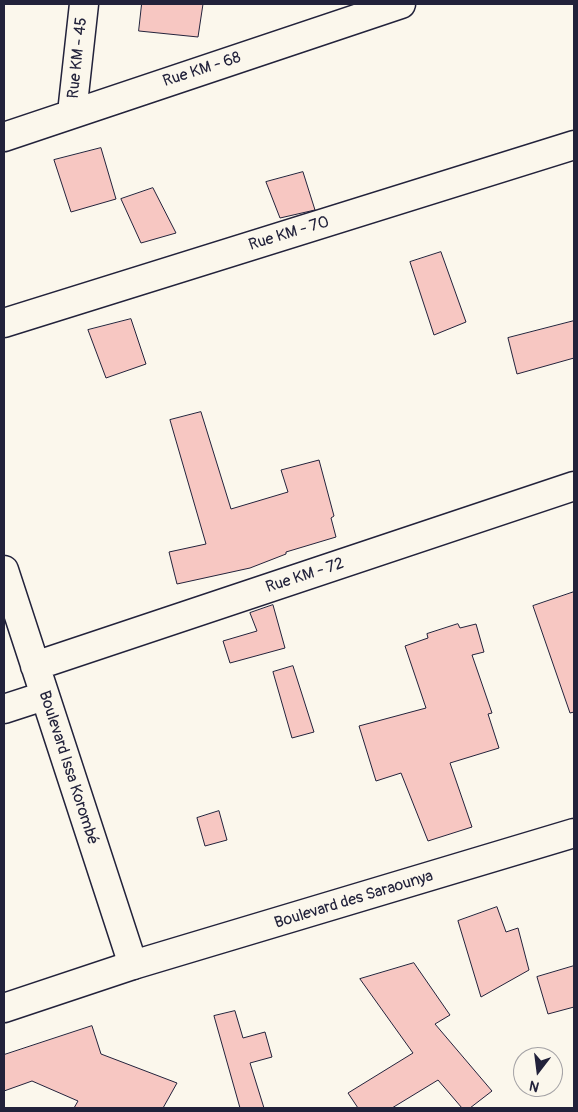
<!DOCTYPE html>
<meta charset="utf-8">
<style>
body{margin:0}
#map{position:relative;width:578px;height:1112px;overflow:hidden;background:#fbf7ec;font-family:Pangolin,sans-serif}
canvas{display:block}
.frame{position:absolute;inset:0;border:5px solid #22223b;pointer-events:none}
.north{position:absolute;left:513px;top:1047px;width:50px;height:50px;box-sizing:border-box;background:#fbf7ec;border:1px solid #a4a2a5;border-radius:50%;rotate:195deg;font-size:14px;font-weight:700;line-height:20px;text-align:center;color:#22223b}
.north::after{content:'';display:block;margin:auto;width:18px;height:22px;background:#22223b;clip-path:polygon(50% 0,100% 100%,50% 72%,0 100%)}
</style>
<div id="map">
<canvas width="578" height="1112"></canvas>
<div class="frame"></div>
<div class="north">N</div>
</div>
<script>
const ctx = document.querySelector('canvas').getContext('2d');
ctx.lineJoin = 'round';
function paint(path, color) { ctx.fillStyle = color; ctx.fill(path, 'evenodd'); }
function stroke(path, color, width, dash) { ctx.strokeStyle = color; ctx.lineWidth = width; ctx.lineCap = dash ? 'butt' : 'round'; ctx.setLineDash(dash || []); ctx.stroke(path); }
function drawText(font, color, halo, rows, align = 'center') {
  ctx.font = font + ' Pangolin,sans-serif'; ctx.lineWidth = 4; ctx.setLineDash([]); ctx.textBaseline = 'middle'; ctx.strokeStyle = halo; ctx.fillStyle = color; for (const [text, x, y, turn = 0] of rows) {
    ctx.save(); ctx.translate(x, y); ctx.rotate((+turn || 0) * Math.PI / 180); ctx.textAlign = isNaN(turn) ? turn : align; if (halo) ctx.strokeText(text, 0, 0); ctx.fillText(text, 0, 0); ctx.restore();
  }
}
const building = new Path2D(`
 M142,4h61l-5,33 -59,-6z
 M101,148l15,51 -45,13 -17,-52z
 M303,172l12,38 -35,8 -14,-36z
 M153,188l23,45 -35,10 -20,-44z
 M441,252l25,70 -32,13 -24,-73z
 M131,319l15,45 -40,14 -18,-48z
 M574,321v37l-57,16 -9,-36z
 M201,412l30,97 57,-17 -7,-22 38,-10 15,56 -3,2 5,19 -50,15v2l-36,14 -73,16 -8,-32 37,-8 -36,-124z
 M574,592v120l-4,1 -37,-107z
 M273,605l12,43 -55,15 -7,-22 34,-10 -7,-18z
 M458,624l2,4 16,-4 8,28 -12,3 20,58 -4,1 11,34 -49,15 22,64 -44,14 -27,-68 -25,8 -17,-55 67,-18 -21,-62 23,-8 -1,-4z
 M293,666l21,66 -22,6 -19,-66z
 M219,811l8,29 -22,6 -8,-28z
 M497,907l9,25 12,-4 11,42 -48,27 -23,-76z
 M414,963l36,52 -15,9 57,67 -22,17h-8l-24,-28 -46,28h-34l-10,-15 65,-40 -53,-74z
 M574,966v41l-26,7 -11,-37z
 M235,1011l8,27 22,-6 7,25 -22,6 14,45h-24l-26,-92z
 M92,1026l9,28 76,29 -14,25h-89l4,-7 -46,-20 -28,10v-36z`);
const minor = new Path2D(`
 M72,113l12,-109
 M4,137l397,-133
 M4,323l570,-178
 M4,570l129,395
 M35,666l539,-180
 M4,709l40,-13`);
const major = new Path2D(`
 M4,1008l129,-43 441,-132`);
const streetNames = [
 ["Rue KM - 45",78,58,-84],
 ["Rue KM - 68",202,70,-18],
 ["Rue KM - 70",289,234,-17],
 ["Rue KM - 72",305,576,-18],
 ["Boulevard Issa Korombé",68,768,72],
 ["Boulevard des Saraounya",354,900,-17]
];
paint(building, '#f7c7c2');
stroke(building, '#22223b', 1);
stroke(minor, '#22223b', 31);
stroke(major, '#22223b', 31);
stroke(minor, '#fbf7ec', 28);
stroke(major, '#fbf7ec', 28);
drawText('16px', '#22223b', '#fbf7ec', streetNames);
</script>
